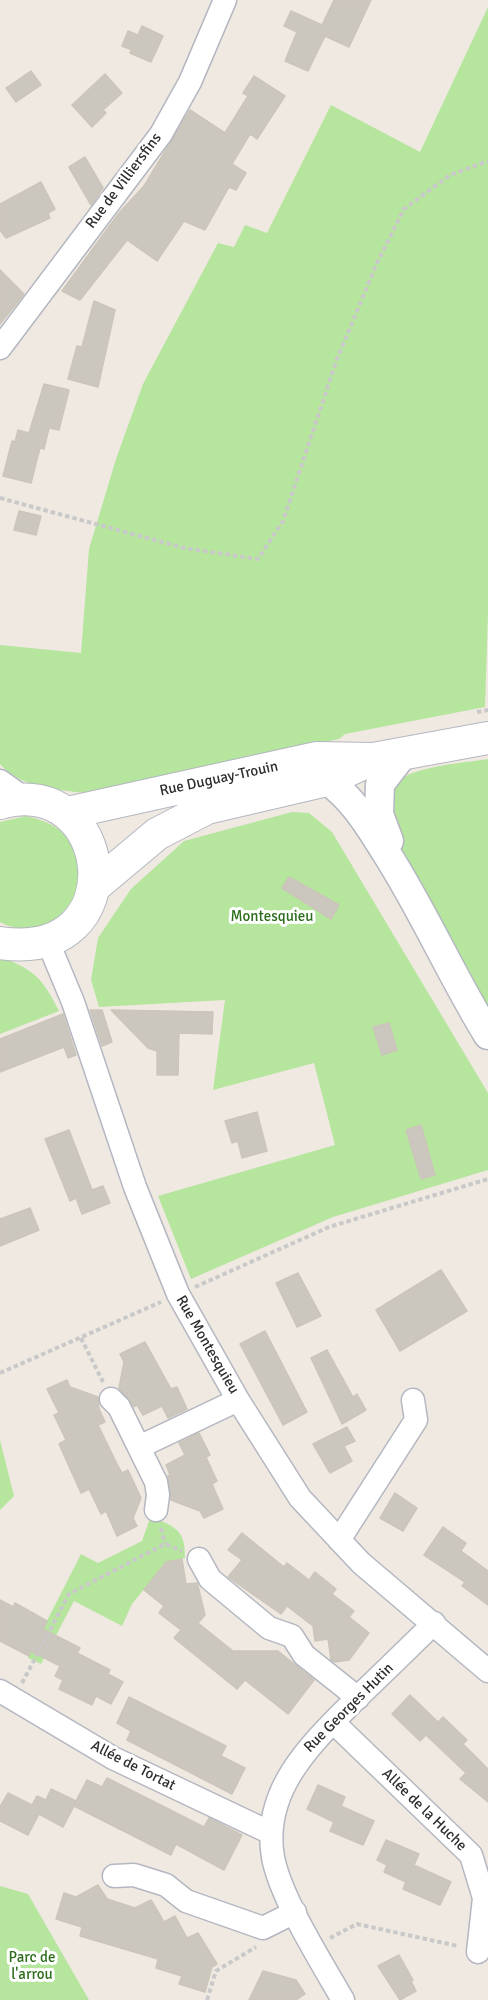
<!DOCTYPE html>
<meta charset="utf-8">
<style>
body{margin:0}
canvas{display:block;background:#efe9e1}
</style>
<canvas width="488" height="2000"></canvas>
<script>
const ctx = document.querySelector('canvas').getContext('2d');
ctx.lineJoin = 'round';
function paint(path, color) { ctx.fillStyle = color; ctx.fill(path, 'evenodd'); }
function stroke(path, color, width, dash) { ctx.strokeStyle = color; ctx.lineWidth = width; ctx.lineCap = dash ? 'butt' : 'round'; ctx.setLineDash(dash || []); ctx.stroke(path); }
function drawText(font, color, halo, rows, align = 'center') {
  ctx.font = font + ' Signika,sans-serif'; ctx.lineWidth = 6; ctx.setLineDash([]); ctx.textBaseline = 'middle'; ctx.strokeStyle = halo; ctx.fillStyle = color; for (const [text, x, y, turn = 0] of rows) {
    ctx.save(); ctx.translate(x, y); ctx.rotate((+turn || 0) * Math.PI / 180); ctx.textAlign = isNaN(turn) ? turn : align; if (halo) ctx.strokeText(text, 0, 0); ctx.fillText(text, 0, 0); ctx.restore();
  }
}
const green = new Path2D(`
 M488,7v606l-3,94 -140,27 -6,5 -252,54c-30,-3 -66,-5 -87,-29v-119l81,8 8,-104 27,-90 27,-75 75,-141 16,4 11,-22 22,8 64,-128 89,47z
 M488,759v251l-86,-158c-6,-17 -17,-41 -13,-60 6,-25 76,-29 99,-33z
 M292,812l17,1 23,19 156,261v77l-155,47 -142,62 -33,-83 177,-51 -21,-82 -101,27 12,-90 -126,7 -8,-27 7,-42 33,-49 53,-48z
 M26,816c102,21 41,143 -26,106v-100z
 M0,957c34,12 43,22 59,54l-59,23z
 M0,1440l14,56 -14,14z
 M153,1510l10,5 -2,6c20,8 24,16 24,37l-19,4 -34,42 -10,22 -48,-25 -33,63 -13,-6 53,-104 17,9 44,-22z
 M0,1886l28,8 61,106h-89z`);
const building = new Path2D(`
 M334,0h37l-22,47 -24,-11 -17,35 -23,-10 12,-29 -13,-6 7,-15 31,14z
 M142,26l21,10 -12,26 -21,-9 2,-3 -10,-4 6,-15 10,4z
 M31,71l10,14 -25,17 -10,-14z
 M105,74l17,19 -19,17 3,3 -14,14 -20,-22z
 M254,76l31,20 -28,43 -7,-5 -18,30 14,9 -10,17 -7,-3 -24,43 -21,-9 -27,40 -30,-21 -47,60 -18,-9 57,-78 25,-27 46,-76 35,23 23,-37 -5,-3z
 M85,157l18,31 -12,17 -22,-38z
 M41,182l14,27 -7,4 2,5 -44,20 -6,-8v-26z
 M0,270l24,24 -24,30z
 M94,301l21,9 -17,77 -30,-8 9,-33 5,1z
 M44,384l25,6 -10,40 -10,-2 -5,21 -4,-1 -9,35 -28,-7 9,-35 3,1 3,-12 11,3z
 M19,511l22,5 -5,19 -22,-5z
 M289,877l50,28 -8,14 -49,-31z
 M90,1010h12l10,32 -10,4z
 M111,1010l102,2 -1,22 -33,-1 -1,42h-21v-24l-9,-3z
 M63,1014l13,41 -8,3 -4,-11 -64,25v-33z
 M389,1023l8,27 -15,5 -9,-28z
 M257,1112l10,39 -25,7 -4,-17 -6,2 -7,-22z
 M421,1125l14,50 -14,4 -15,-49z
 M69,1130l23,60 11,-4 7,17 -28,11 -6,-16 -6,3 -25,-62z
 M30,1208l9,22 -39,16v-27z
 M441,1270l26,41 -67,40 -24,-41z
 M298,1273l23,43 -24,11 -21,-44z
 M265,1331l42,81 -24,13 -43,-81z
 M145,1342l26,47 6,-2 10,22 -19,9 -6,-12 -19,9 -6,-10 -3,2 -15,-19 5,-26 -4,-8z
 M327,1350l26,47 4,-3 9,16 -24,14 -31,-66z
 M67,1380l3,7 28,10 1,12 6,13 -7,3 19,39 5,9 6,-3 13,28 -8,20 4,8 -20,10 -11,-25 -5,3 -12,-25 -8,4 -22,-49 7,-4 -12,-25 5,-2 -12,-24z
 M347,1427l8,14 -11,5 8,15 -22,12 -17,-29z
 M199,1433l11,22 -4,2 11,24 -5,3 11,25 -19,9 -4,-7 -29,-11 -3,-24 2,-1 -4,-10 19,-10 -6,-12z
 M395,1493l22,15 -14,23 -23,-13z
 M443,1527l23,16 -5,8 27,20v34l-26,-19 3,-4 -41,-27z
 M242,1533l42,34 3,-4 22,17 6,-8 21,17 -4,5 22,17 -5,6 20,16 -20,27 -14,2 -4,-2 -3,-21 -13,2 -2,-15 -26,-20 -6,8 -53,-37 14,-17 -14,-10z
 M182,1559l4,25 11,-1 1,3 7,29 -7,8 35,28h45l36,29 -26,34 -43,-34 -8,9 -63,-51 7,-8 -22,-17 5,-7 -20,-16 22,-28z
 M0,1600l13,7 2,-4 32,18 -4,8 37,19 -3,5 33,17 -2,4 15,8 -12,22 -15,-8 -4,9 -33,-16 4,-9 -8,-4 5,-10 -29,-15 -2,5 -29,-15z
 M410,1695l28,27 5,-5 24,23 -4,4 25,25v33l-28,-23 6,-6 -40,-38 -6,6 -28,-27z
 M129,1697l97,49 -5,10 24,12 -13,26 -105,-54 4,-9 -14,-8z
 M107,1778l97,49 5,-9 33,17 -18,35 -48,-26 -5,11 -97,-49 -11,21 -24,-13 -11,21 -28,-14v-14l8,-14 24,12 5,-9 9,4 5,-11 25,12 11,-21 15,7z
 M318,1785l27,12 -4,9 33,15 -11,24 -33,-14 4,-9 -27,-13z
 M386,1840l33,14 -5,11 37,17 -11,23 -37,-16 3,-7 -22,-10 3,-7 -10,-5z
 M98,1885l9,14 28,9 16,-8 13,22 11,-6 12,22 11,-5 19,31 -5,3 -7,25 -26,-8 3,-8 -26,-8 2,-9 -78,-23 2,-9 -26,-8 8,-26 12,4z
 M399,1955l14,25 -2,1 5,10 -16,9 -22,-34z
 M263,1971l33,9 9,14 -9,6h-47z`);
const path = new Path2D(`
 M0,498l184,50 74,11 25,-38 54,-162 40,-96 27,-54 46,-34 38,-14
 M477,712l11,-2
 M195,1287l134,-60 159,-48
 M81,1338l22,44
 M0,1373l161,-71
 M161,1528l4,16
 M22,1683l47,-89 96,-50 17,7
 M330,1938l27,-14 101,22
 M207,2000l9,-29 40,-24`);
const minor = new Path2D(`
 M0,348l161,-214 29,-52 35,-82
 M0,781l25,18
 M48,942l25,60 62,185 43,107 60,106 62,98 61,65 127,108
 M111,1399l8,8 37,75 2,13 -2,15
 M139,1447l99,-47
 M339,1540l77,-120 -3,-20
 M199,1559l11,20 59,49 23,8 12,19 54,43
 M0,1691l113,67 158,75
 M333,1722l138,133 13,43 -6,54
 M114,1876l20,-1 32,10 20,16 77,27 32,-16
 M343,2000c-21,-37 -63,-103 -70,-143 -12,-69 42,-117 86,-161 25,-24 50,-48 75,-73`);
const tertiary = new Path2D(`
 M327,780c26,19 41,44 58,71 38,59 66,124 103,184
 M389,841l-10,-27 1,-30 24,-31`);
const secondary = new Path2D(`
 M0,803c114,-32 137,160 0,140
 M67,813l249,-55 57,1 115,-21
 M95,886l62,-52 50,-26 120,-28 39,-18`);
const streetNames = [
 ["Rue de Villiersfins",124,181,-53],
 ["Rue Duguay-Trouin",219,779,-12],
 ["Rue Montesquieu",207,1345,60],
 ["Rue Georges Hutin",349,1708,-45],
 ["Allée de Tortat",133,1766,27],
 ["Allée de la Huche",424,1810,44]
];
const parkNames = [
 ["Montesquieu",272,917],
 ["Parc de",32,1958],
 ["l'arrou",32,1975]
];
paint(green, '#b6e59e');
paint(building, '#cbc7bf');
stroke(building, '#cbc5ba', 1.5);
stroke(minor, '#b4b7c1', 25);
stroke(tertiary, '#b4b7c1', 31);
stroke(secondary, '#b4b7c1', 34);
stroke(path, '#c9c9c9', 4, [4.5, 3]);
stroke(minor, '#fff', 22);
stroke(tertiary, '#fff', 28);
stroke(secondary, '#fff', 32);
drawText('15px', '#2e2e2e', '#fff', streetNames);
drawText('15px', '#2c6e1b', '#fff', parkNames);
</script>
